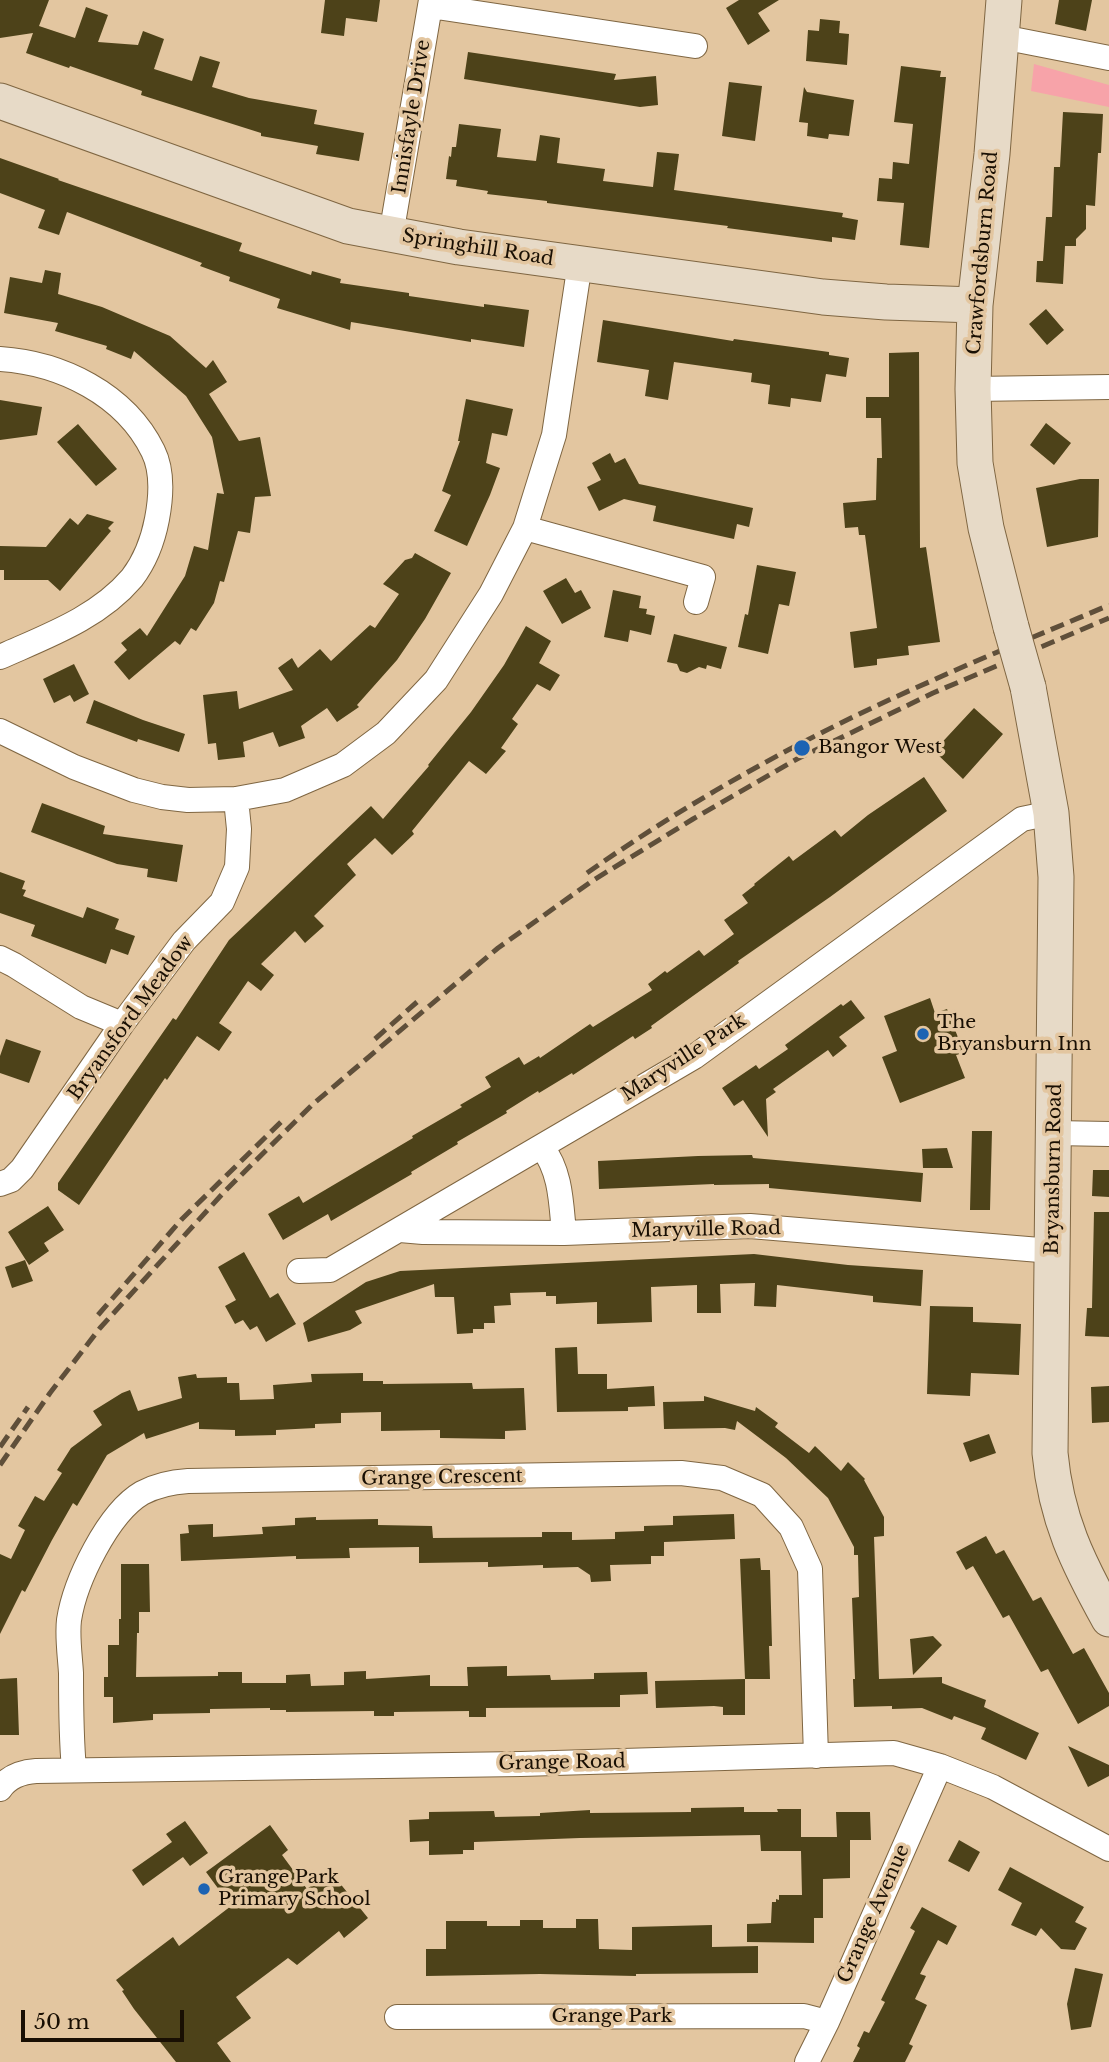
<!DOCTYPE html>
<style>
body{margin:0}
#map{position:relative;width:1109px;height:2062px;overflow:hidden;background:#e3c6a0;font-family:"Libre Baskerville",serif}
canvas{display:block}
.scale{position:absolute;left:21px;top:2010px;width:163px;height:32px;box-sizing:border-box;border:4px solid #190f03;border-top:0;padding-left:9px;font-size:21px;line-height:24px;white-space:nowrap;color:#190f03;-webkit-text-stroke:5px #e3c6a0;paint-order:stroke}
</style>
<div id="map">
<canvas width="1109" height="2062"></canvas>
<div class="scale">50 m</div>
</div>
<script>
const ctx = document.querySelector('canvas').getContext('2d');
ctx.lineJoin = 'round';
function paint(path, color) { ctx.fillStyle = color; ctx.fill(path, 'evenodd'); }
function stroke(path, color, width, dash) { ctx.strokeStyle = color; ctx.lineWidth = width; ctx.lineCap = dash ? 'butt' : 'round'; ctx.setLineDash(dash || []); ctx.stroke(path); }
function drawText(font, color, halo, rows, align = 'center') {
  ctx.font = font + ' "Libre Baskerville",serif'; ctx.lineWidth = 7; ctx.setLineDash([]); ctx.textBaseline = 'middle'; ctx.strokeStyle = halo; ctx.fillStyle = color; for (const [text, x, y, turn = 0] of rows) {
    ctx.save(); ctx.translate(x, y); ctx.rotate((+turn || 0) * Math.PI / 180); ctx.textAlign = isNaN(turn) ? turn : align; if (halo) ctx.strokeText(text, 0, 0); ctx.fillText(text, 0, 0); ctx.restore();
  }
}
const green = new Path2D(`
 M1034,64l75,21v22l-78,-16z`);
const building = new Path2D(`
 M0,0h49l-10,26 36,12 11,-31 22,8 -10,27 40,3 5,-14 21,8 -10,30 38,12 8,-25 20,6 -8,25 37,11 68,12 -3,14 50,9 -5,28 -43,-7 2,-8 -57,-10v-3l-120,-38 1,-4 -72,-25 -1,2 -43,-15 7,-20 -33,5z
 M325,0h55l-3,22 -31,-4 -2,18 -23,-3z
 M739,0h40l-21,13 12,18 -22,14 -22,-37z
 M1059,0h33l-6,31 -31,-7z
 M820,19l20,2 -1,12 10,1 -2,31 -41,-4 2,-31 11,1z
 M468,52l148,22 -2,6 42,-4 2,29 -18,2 -176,-28z
 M901,66l40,5 -1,6h6l-17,171 -29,-3 4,-42 -27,-2 2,-23 13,1 1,-17 16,2 4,-40 -19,-2z
 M729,82l33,4 -7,55 -33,-5z
 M804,87l3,5 47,8 -5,36 -20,-2 -1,5 -21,-3 1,-13 -9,-1z
 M1063,112l40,2 -2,39h-3l-3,53 -9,-1v24l-10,10v7h-11l-2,38 -27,-2 1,-21h6l3,-44h6l2,-50h6z
 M459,124l42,5 -4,28 39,4 4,-26 20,3 -3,25 48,6 -2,12 50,6 4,-35 22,2 -5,36 169,23 -1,4 16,3 -3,20 -23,-3v5l-105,-14 1,-2 -181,-23v-2l-60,-7 1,-3 -32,-5 1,-6 -11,-1 3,-23 2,1 1,-10h4z
 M0,158l59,21 -1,1 184,63 -3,8 72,24 1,-4 29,8 -1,4 69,10v3l75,11v-3l45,6 -5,37 -53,-8v3l-120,-20 -1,8 -73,-22 3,-9 -51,-18 1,-4 -30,-11 2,-3 -135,-51 -8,23 -21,-7 7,-18 -45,-17z
 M45,270l16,3 -3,21 44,13 68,29 36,32 7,-8 14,22 -18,12 30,47 21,-4 11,59 -16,1 -5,36 -12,-2 -14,51 -4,-1 -6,22 -18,28 -5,-3 -11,17 -5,-4 -46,39 -15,-18 13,-12 -6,-7 19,-15 7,8 38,-60 9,-30 14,4 9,-57 7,1 -12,-57 -26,-41 -52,-45 -3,8 -25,-10 1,-3 -52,-15 3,-8 -54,-10 6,-36 32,6z
 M1046,309l18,21 -17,15 -18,-21z
 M603,320l130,21 1,-2 95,13v3l20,3 -3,19 -20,-3 -5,28 -30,-4 -1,9 -22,-3 2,-19 -19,-3 1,-9 -78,-11 -6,38 -23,-4 4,-26 -52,-8z
 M919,352l1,196 6,-1 14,95 -32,4 1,9 -32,4v6l-23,3 -4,-36 27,-4 -12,-93h-6l-1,-8 -13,1 -2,-25 33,-3 1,-42h5l-1,-40h-15v-21h23v-44z
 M466,399l47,10 -6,27 -15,-3 -6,30 14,5 -10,27 -23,51 -33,-15 17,-36 -9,-4 18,-50h-2z
 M0,400l42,7 -5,28 -37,5z
 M1046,423l25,20 -17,22 -24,-20z
 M78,424l39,45 -21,17 -39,-44z
 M610,453l5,10 10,-5 14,26 114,24 -4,19 -12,-3 -3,15 -81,-18 3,-15 -32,-7 -25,12 -12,-24 14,-7 -9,-17z
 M1080,479h19l-1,58 -51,10 -11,-59z
 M87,514l27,8 -6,6 3,3 -51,60 -12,-11h-44v-10h-4v-24l46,1 24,-29 8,7z
 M415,553l36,20 -26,46 -28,41 -40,45 2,2 -22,15 -10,-14 -26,18 4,12 -26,9 -6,-15 -30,10 2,15 -27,3 -2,-17 -8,1 -5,-49 34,-4 2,18 54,-19 -15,-22 14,-10 6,10 22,-19 11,12 39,-36 5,3 24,-34 -16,-10 22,-24 7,-2z
 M757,565l39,7 -7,34 -10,-2 -11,50 -30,-7 7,-33 3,1z
 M566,578l9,15 6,-3 10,18 -29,16 -19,-33z
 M613,590l28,6 -2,12 8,1 -1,5 9,2 -4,19 -21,-5 -2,12 -24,-5z
 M526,626l25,15 -12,22 21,12 -10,16 -13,-7 -25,35 6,5 -17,24 5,3 -20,23 -17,-13 -57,70 2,3 -22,21 -17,-17 -28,26 9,11 -42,41 10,10 -19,17 -10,-12 -34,33 13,11 -13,16 -13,-10 -29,42 13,9 -13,19 -22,-15 -30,44 -2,-2 -86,127 -21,-15v-7l115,-165 3,2 53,-80 142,-134 12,13 46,-53 -1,-1 43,-53 33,-47z
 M674,634l53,13 -6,22 -14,-4 -1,4 -7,-2 -12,6 -7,-2 -3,-7 -10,-2z
 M74,664l15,30 -15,8 -4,-7 -16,8 -11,-24z
 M94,700l49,20 42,14 -6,18 -41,-13 -1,3 -51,-19z
 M974,708l29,26 -40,45 -29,-28z
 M924,777l23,34 -117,86 -92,64 1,2 -88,63 1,2 -17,11 -2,-3 -60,39 -1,-2 -33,20 -1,-2 -32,20 1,2 -50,29 1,2 -47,28 1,2 -81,47 -3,-7 -45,26 -15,-26 31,-18 4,7 110,-65 -1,-2 50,-29 -2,-2 31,-18 -6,-10 34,-20 5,8 15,-9 1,2 50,-34 3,3 59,-37 -4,-6 17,-13 2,2 32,-23 5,6 30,-22 -10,-14 24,-17 -6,-8 13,-10 -1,-1 35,-28 4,5 42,-31 6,7 27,-22z
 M42,803l63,23 -2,8 80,11 -6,37 -30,-5 1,-8 -31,-5 -86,-32z
 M0,872l25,9 -3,8 4,1 -3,6 60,22 4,-11 32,12 -4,10 20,7 -7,19 -17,-6 -5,15 -75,-28 4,-11 -35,-12z
 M930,998l5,15 12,-4 17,44 -8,2 9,23 -65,25 -18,-46 15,-6 -13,-35z
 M851,1000l14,18 -26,19 8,9 -14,11 -5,-7 -55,39 3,3 -10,7 2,38 -25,-37 -9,6 -12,-18 34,-23 3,4 29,-20 -3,-4 56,-41 2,2z
 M6,1039l35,12 -12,32 -29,-10v-17z
 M972,1131h20l-2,79h-20z
 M947,1148l6,20h-30l-1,-19z
 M752,1155l1,3 170,15 -2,29 -152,-14v-4l-55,1v-1l-115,5 -1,-28 100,-5z
 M1093,1170h16v27l-17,-1z
 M48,1206l16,24 -20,13 5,8 -20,14 -21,-33z
 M1094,1212h15v125l-24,-1 2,-28h5z
 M244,1252l26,46 8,-5 18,31 -30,18 -9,-16 -7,4 -7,-10 -8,4 -10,-18 11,-6 -18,-33z
 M754,1254l94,11 75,5 -2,36 -48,-4v-6l-96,-11 -1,22 -22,-1 1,-23 -35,1 1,29h-24v-28l-46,2 1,35 -55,2v-22l-41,2v-8h-10v-4l-36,1 1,12 -17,1 1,17h-11v6h-11v4l-16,1 -3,-37h-19l-1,-13 -79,27 7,12 -12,7 -42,12 -5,-19 63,-41 34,-11z
 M25,1260l8,21 -21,7 -7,-21z
 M930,1306l43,1v15l48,2 -2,51 -48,-2 -1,23 -43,-2z
 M577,1347l1,27h29v15l47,-3 1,20 -27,1v4l-71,1 -2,-64z
 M363,1373v8h20v3l89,-1 1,6 51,-1 2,42 -21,1v8l-65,-1v-8l-59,1v-19l-40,1v10l-26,1v4l-39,2v5l-41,1v-6l-36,-1v-7l-53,17 -2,-6 -37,22 -30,51 -4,-3 -21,37 -27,52 -3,-2 -22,44v-80l11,5 14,-29 -7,-4 17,-30 9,5 18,-28 -5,-3 14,-22 31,-23 -9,-14 29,-18 8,-3 8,21 44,-13 -4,-21 18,-3 1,4 30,-1v6h12l1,17 34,-1 -1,-14 39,-3 -1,-8z
 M1109,1386v36l-17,1 -1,-36z
 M704,1396l51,15 1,-4 22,16 -3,4 34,26 6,-7 26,25 7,-9 17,17 -1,1 20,37v19l-10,1 5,142 63,-2v6l44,17 -2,7 55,26 -13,27 -45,-21 5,-11 -32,-12 -2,4 -30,-12 -30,1v-3l-38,1 -1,-28h2l-3,-81 7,-1 -1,-42h-4v-8l-26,-49 -42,-40 -49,-37 -2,9 -10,-2 -61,1 -1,-27 41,-1z
 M989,1434l7,19 -26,9 -7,-19z
 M734,1514l1,25 -71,3v14h-13v8l-41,1 1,16 -20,1 -1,-7 -12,-8 -35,1v-3l-55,2v-5l-69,1v-16l-70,1 1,10 -54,1v-3l-115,5 -1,-27 9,-1 -1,-8 25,-1v13l50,-3 -1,-7 33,-2v-7l21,-1v3l62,-1v6l54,1 1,12 109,-1v-5h30v8l43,-1v-7l29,-1v-5l29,-1v-9z
 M986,1536l10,18 8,-4 29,51 8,-4 32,57 11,-6 25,45v13l-31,18 -30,-55 -7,3 -32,-57 -6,3 -30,-52 -7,4 -10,-18z
 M760,1558l1,12h9l2,76h-3l1,33h-25l-5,-120z
 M121,1564h28l1,48h-11v21h-2l-1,44 82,-1v-4h24v11h44v-8l24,-1 1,12 33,-1v-13l22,-1v8l64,-4v11h38l-1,-19 40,-1v10l43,-1 1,5 43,-1v-6l53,-1 1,22 -28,1v12l-134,1v9h-17v-6l-75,1v4h-20v-5l-88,1v-2h-16v-2l-60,1v4l-57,1v6l-40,3v-26h-9v-20h4v-32h11v-26h2z
 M933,1636l9,9 -29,30 -3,-36z
 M17,1678l2,57h-19v-56z
 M745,1679v36h-22v-8l-9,-1 -58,2 -1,-27z
 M1068,1746l41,19v11l-21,11z
 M744,1807v5h34l-1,-3h24v28h36l-1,-25h34l1,28h-21v38l-27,1v39h-9v25l-67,-1v-18l24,-1 1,-21h4v-3l3,1v-5h23l-1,-44h-40l-1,-16 -180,3 -106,4v8h-11v4l-34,1v-14l-19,1 -1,-22 20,-1v-7l65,-1 1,6 45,-1v-3l50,-3v3l101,-1v-4z
 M185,1821l23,32 -18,13 -7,-9 -40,29 -11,-16 40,-28 -6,-8z
 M270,1825l18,25 -6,5 25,34 23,-18 38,47 -24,20 -5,-7 -42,34 -9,-7 -52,39 15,21 -34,25 14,19h-55l-42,-53 -12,-18 2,-1 -8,-10 57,-43 6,9 52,-40 -25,-34z
 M959,1840l21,12 -11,20 -21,-11z
 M1010,1867l74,40 -9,15 12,6 -12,22 -14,-1 -20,-21 -5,8 -25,-11 11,-22 -24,-13z
 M922,1907l35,19 -10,19 -9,-5 -18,34 6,2 -11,23 12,6 -18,39 4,2 -8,16h-52l7,-14 -3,-2 7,-15 5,2 16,-31 -4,-2 34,-69 -5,-3z
 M576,1919h22l1,30 33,1v-23l80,-2v22l46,-1v27l-122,1v2l-96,-2 -114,2v-27h20v-28h41v5h33v-6h23v8h33z
 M1075,1968l28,6 -12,53 -20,3 -4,-26z`);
const street = new Path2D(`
 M430,6l265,40
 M1002,37l107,21
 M391,235l40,-235
 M0,359c61,4 125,35 153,92 10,20 8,47 4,68 -4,21 -12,42 -25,59 -34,40 -85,58 -132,79
 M973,389l136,-2
 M525,528l178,49 -7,25
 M0,731l74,36 60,23 28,7 26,3 48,-1 49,-9 58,-25 43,-32 50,-53 55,-86 34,-66 29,-93 26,-172
 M0,958l14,7 67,42 41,17
 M1054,1133l55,1
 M542,1147c19,25 19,55 22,86
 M0,1184l11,-4 11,-11 100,-145 62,-83 38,-39 15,-35 2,-38 -3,-30
 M400,1230l23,2 141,1 186,-7 302,25
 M299,1271l31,-1 364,-213 328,-238 29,-6
 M74,1769c-3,-32 -3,-64 -3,-96 -1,-17 -4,-36 -2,-53 6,-39 39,-107 73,-127 15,-8 30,-11 46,-12l493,-8 41,5 40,17 29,32 19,42 6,187
 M0,1789c8,-12 22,-17 36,-18l485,-7 373,-11 46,13 53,21 116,62
 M397,2017l407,-1 23,6
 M807,2062l20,-40 113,-256`);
const secondary = new Path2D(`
 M1004,0l-12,154 -17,151 -2,84 2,74 11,65 25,99
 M0,101l348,125 111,21 364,50 63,5 89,3
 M1028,687l23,126 5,64 -6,576c6,66 28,110 59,166`);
const rail = new Path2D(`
 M587,873c107,-75 223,-139 342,-191 59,-27 120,-51 180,-77
 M375,1039l42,-37
 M98,1315l84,-96 101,-99
 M0,1447l28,-40
 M0,1465l50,-72 50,-65 125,-137 88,-87 185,-156 94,-67 101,-62 104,-60 136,-66 176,-75`);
const secondaryBridge = new Path2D(`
 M1011,627l17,60`);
const markers = [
 [802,748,9,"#1c63b3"],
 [923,1034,7,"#1c63b3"],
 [204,1889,7,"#1c63b3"]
];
const streetNames = [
 ["Innisfayle Drive",412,117,-81],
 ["Springhill Road",478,248,9],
 ["Crawfordsburn Road",983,253,-85],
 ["Bryansford Meadow",131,1018,-54],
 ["Maryville Park",684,1058,-33],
 ["Bryansburn Road",1054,1169,-89],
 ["Maryville Road",706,1230,-1],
 ["Grange Crescent",442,1478,-1],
 ["Grange Road",562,1763,-1],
 ["Grange Avenue",874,1914,-66],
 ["Grange Park",612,2017]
];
const poiNames = [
 ["Bangor West",818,748],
 ["The",937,1023],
 ["Bryansburn Inn",937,1045],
 ["Grange Park",218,1878],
 ["Primary School",218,1900]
];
paint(green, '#f7a3a9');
paint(building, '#4d4219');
stroke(street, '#7f6642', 26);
stroke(secondary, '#7f6642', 37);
stroke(street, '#fff', 24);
stroke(secondary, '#e7dac7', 35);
stroke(rail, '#5f4f3a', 5, [14, 7]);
stroke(secondaryBridge, '#7f6642', 37, []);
stroke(secondaryBridge, '#e7dac7', 35);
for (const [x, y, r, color] of markers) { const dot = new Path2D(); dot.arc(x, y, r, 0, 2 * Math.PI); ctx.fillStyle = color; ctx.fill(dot); stroke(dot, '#e3c6a0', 2.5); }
drawText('19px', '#190f03', '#e3c6a0', streetNames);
drawText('19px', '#190f03', '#e3c6a0', poiNames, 'left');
</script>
